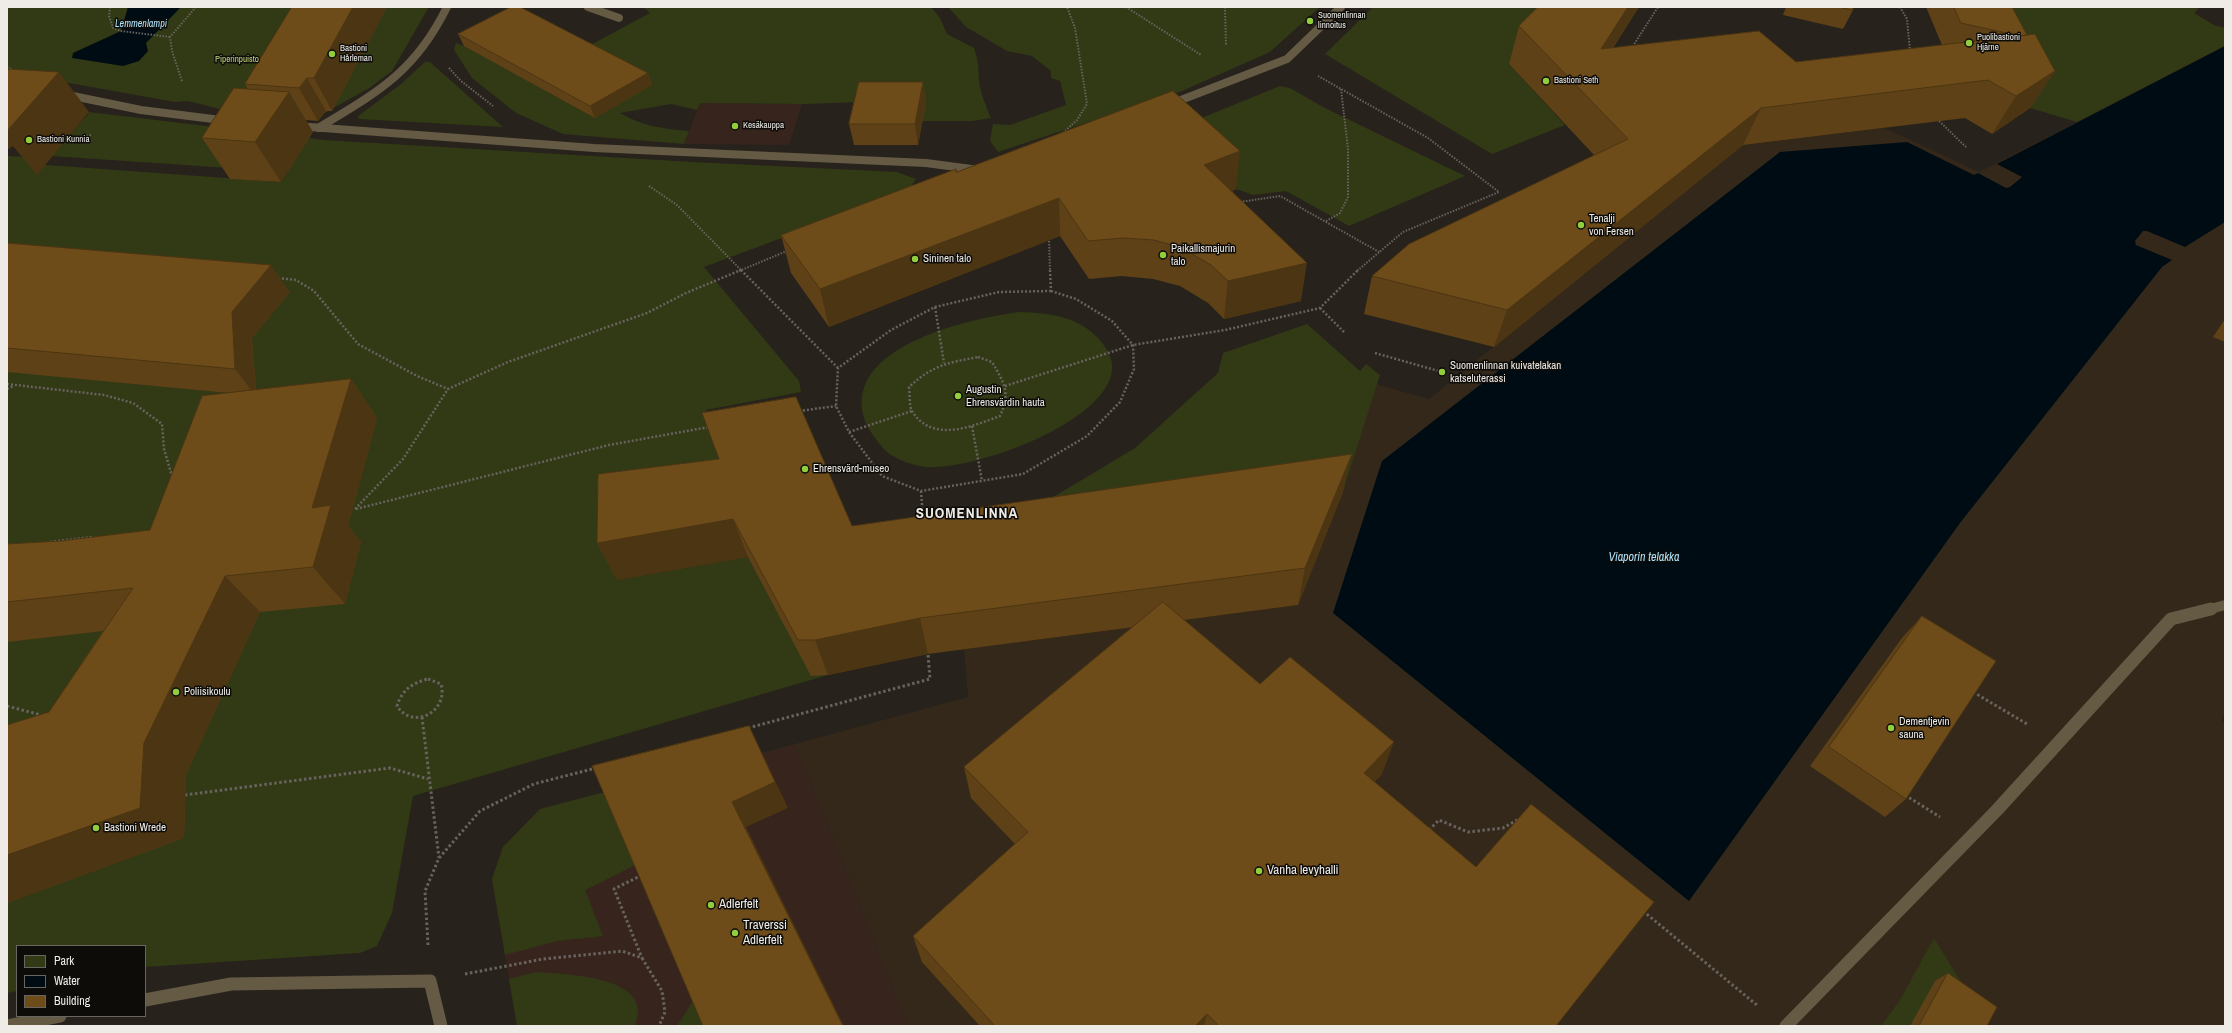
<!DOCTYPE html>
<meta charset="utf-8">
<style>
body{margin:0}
#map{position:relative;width:2232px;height:1033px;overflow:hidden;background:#27221c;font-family:"Archivo Narrow",sans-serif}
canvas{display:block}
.frame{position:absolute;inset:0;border:8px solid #efece8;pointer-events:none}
.legend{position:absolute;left:16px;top:945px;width:130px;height:72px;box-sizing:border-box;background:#0e0c09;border:1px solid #686662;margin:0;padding:5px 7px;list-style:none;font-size:12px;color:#efece8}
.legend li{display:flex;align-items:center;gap:8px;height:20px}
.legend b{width:20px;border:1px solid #686662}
</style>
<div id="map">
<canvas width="2232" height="1033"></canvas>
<div class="frame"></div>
<ul class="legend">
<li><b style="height:11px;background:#323915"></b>Park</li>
<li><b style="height:11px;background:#000c14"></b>Water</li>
<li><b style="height:11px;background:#6d4c1a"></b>Building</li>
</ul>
</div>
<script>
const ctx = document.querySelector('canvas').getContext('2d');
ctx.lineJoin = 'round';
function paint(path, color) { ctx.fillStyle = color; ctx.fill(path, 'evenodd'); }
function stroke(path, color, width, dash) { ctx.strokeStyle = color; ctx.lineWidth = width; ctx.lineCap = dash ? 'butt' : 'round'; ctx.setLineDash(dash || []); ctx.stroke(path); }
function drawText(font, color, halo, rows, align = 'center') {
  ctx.font = font + ' "Archivo Narrow",sans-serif'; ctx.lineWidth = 3; ctx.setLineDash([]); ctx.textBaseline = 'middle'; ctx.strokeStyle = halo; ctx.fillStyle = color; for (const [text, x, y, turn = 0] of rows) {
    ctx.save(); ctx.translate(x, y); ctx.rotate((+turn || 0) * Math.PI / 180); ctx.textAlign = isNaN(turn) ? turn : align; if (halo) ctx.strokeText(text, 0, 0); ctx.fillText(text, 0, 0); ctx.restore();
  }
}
const commercial = new Path2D(`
 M700,103l102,1 -13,41 -105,-1z
 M795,744l113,282h-391l-25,-147 11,-32 37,-38 61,-16h10z`);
const industrial = new Path2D(`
 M2225,46v664l-3,10 3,4v302h-1317l-113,-282 173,-47 -4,-48 333,-44 46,-113 33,-108 53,15 314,-254 142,-17 94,44z`);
const green = new Path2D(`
 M7,7h422l-37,64 -21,16 -48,27 -72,3 -63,-16 -13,1 -106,-19 -62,-7z
 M643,7h288l9,11 7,16 27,14c5,15 4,16 5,31 1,13 7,27 12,39l-19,3h-50l-59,-19 -61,2 -102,-1 -3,7 -26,-6 -51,9c22,13 44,16 69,18l-5,13 -121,-10 -47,-21 -44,-35 -18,-28 2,-7 8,3 119,3 67,-36z
 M948,7h372l-50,45 -88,39 -184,61 -8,-11 3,-17 17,1 56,-20 -6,-24 -9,-3v-7l-19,-15 -25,-5 -41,-24z
 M1373,7h189l-53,57 56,61 -73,29 -167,-100z
 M1980,7h220l-6,6 20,12 11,3v18l-148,76 -47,-14z
 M425,62h5l73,65 -144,-8 -1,-3 43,-32z
 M1280,86l10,2 35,20 140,68 -116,50 -63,-35 -33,4 -17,-6 -64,-59z
 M7,97l82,15 235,28 369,22 204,10 19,7 -8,12 -204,76 95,114 2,11 -95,18 11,42 19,54 -119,74 131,-23 80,118 -415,121 -21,117 -15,33 -17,7 -215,14v-21h-128v45l-10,2v-837l24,1 2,7 248,18 7,-10 -237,-16 38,-43z
 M1020,312c29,1 58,4 79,27 7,8 15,20 13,32 -7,53 -140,100 -187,96 -14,-2 -34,-9 -43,-20 -7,-9 -17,-21 -19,-33 -15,-69 108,-96 157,-102z
 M1307,324l53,47 6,-7 14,11 -37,117 -313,19 105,-63 83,-75 5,-20z
 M601,793h10l30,69 -56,28 18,46 -46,5 -52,14 -13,-76 11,-32 37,-38z
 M1934,938l54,88h-107l19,-26z
 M536,972c25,2 101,3 102,39 0,5 -2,10 -3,15h-118l-8,-47z
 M698,993l14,33h-35z`);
const water = new Path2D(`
 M128,7h53l-35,36 2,8 -9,10 -16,5 -51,-8 1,-5 48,-22z
 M2225,46v176l-40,25 -38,-16h-4l-8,10 1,4 36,15 -10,7 -202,256 -271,378 -356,-288 49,-152 398,-309 127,-10 67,33 4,-2 28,15 4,-1 12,-10 -25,-13z`);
const pathFar2 = new Path2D(`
 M110,7l-1,9 4,12 8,3 49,6
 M1126,7l75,48
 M1225,7l1,39
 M1900,7l7,12 3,32
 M1631,49l27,-42
 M7,67l6,3
 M449,68l12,13 32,25
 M1318,76l110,62 71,54 -96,40 -46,39
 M182,81l-10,-30 -2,-14 26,-30
 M1937,119l30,29
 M1063,133l14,-13 10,-16 -12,-76 -8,-21
 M66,140l25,-5
 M7,158l1,-2
 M649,186l28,19 65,66
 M1240,202l40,-6 99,56
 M1326,221l14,-8 8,-16v-48l-7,-60
 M1049,238l1,33
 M739,271l48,-20`);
const pathFar1 = new Path2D(`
 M741,270l97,98
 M1050,270l1,21
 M278,278l18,2 18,11 44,53 59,32 31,13
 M1051,291l25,8 36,22 21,24 1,24 -14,33 -33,34 -64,38 -102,17 -39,-15 -33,-44 -13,-26 2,-38 53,-38 44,-23 64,-15z
 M935,307l9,56
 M1320,308l24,24
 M1375,353l67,19
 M978,357l14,5c12,21 19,30 8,54 -27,10 -68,28 -88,-5 -3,-5 -2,-17 -3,-24 24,-22 38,-24 69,-30z
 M7,384l97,11 29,8 29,21 2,25 8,27
 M1005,386l128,-41 92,-15 95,-22 38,-38
 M7,389l7,-3
 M799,411l37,-5
 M972,426l10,55
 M849,432l63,-21
 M921,491l2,28
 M355,509l48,-50 45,-70 60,-27 139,-49 39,-20 55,-23
 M356,509l253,-64 100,-18
 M50,542l42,-5`);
const path = new Path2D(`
 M428,679l13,5c8,27 -28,47 -44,22 5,-16 15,-23 31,-27z
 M1973,692l54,32
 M7,706l34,9
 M422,717l17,141
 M748,728l182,-49 -2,-25
 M185,795l205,-27 38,11
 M1905,795l35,22
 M1429,830l10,-10 29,12 35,-4 16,-9
 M642,875l-28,14 28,69
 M1643,911l115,95
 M428,945l-3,-54 14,-33 41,-47 54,-27 62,-16
 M465,974l78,-15 79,-8 20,7 20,33 3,21 -6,14`);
const serviceFar2 = new Path2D(`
 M588,7l31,11
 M63,94l78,16 88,11
 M1168,105l119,-46 54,-52
 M296,126l298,22 332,15 53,7
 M318,128c60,-36 97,-56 129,-121`);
const serviceFar1 = new Path2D(`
 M2207,610l18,-5`);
const service = new Path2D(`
 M145,1000l86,-16 199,-3 11,45
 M7,1026l53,-10
 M1786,1026l211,-216 174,-191 40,-10`);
const wall = new Path2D(`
 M292,7h95l-55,104h-6l-8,10 -12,-1 7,12 -32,50 -51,-3 -28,-41 46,-49 -3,-5z
 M1538,7h101l-26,41 183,14 146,-17 -16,-38h86l15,28 28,36 -25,37 -38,26 -27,-16 -222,27 -249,202 -130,-33 8,-38 222,-121 -85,-91 10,-38z
 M1786,7h67v3l-10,19 -60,-14z
 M458,34l190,39 4,12 -57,33 -131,-72z
 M923,82l3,21 -8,42h-64l-5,-21z
 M956,169l1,3 279,17 -4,2 69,110 -77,18 -16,-16 -28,-17 -27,-7 -31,-3 -33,3 -29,-43 -231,91 -38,-54 -10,-38z
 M7,243l283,49 -38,46 4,52 95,-11 26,39 -29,108 13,16 -16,62 -85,8 -74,163 -2,63 -177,65v-178l42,-13 54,-81 -96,11v-98l54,-3 89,-11 79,-137 -222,-21z
 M2225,319v23l-12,-5z
 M598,474l254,52 491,-34 -45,113 -114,15 76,64 122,90 -8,8 182,244h-576l-58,-64 -9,-26 102,-92 -44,-46 -7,-31 170,-140 -206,27 -100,21 -17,1 -63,-119 -131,23 -20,-37z
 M1922,616l-16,183 -21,18 -75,-51 92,-128z
 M1948,973l39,53h-77l25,-45z`);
const shadedWall = new Path2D(`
 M353,7h34l-55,104 -18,-33z
 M1628,7h11l-51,80 13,-38z
 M2055,71l-25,37 -38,26 24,-38z
 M59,72l30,40 -52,63 -24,-29 -6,4v-34z
 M648,73l4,12 -57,33 -5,-12z
 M307,78l19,33 -8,10 -19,-33z
 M923,82l3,21 -8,42 -3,-21z
 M289,92l24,40 -32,50 -26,-40z
 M1761,108l-18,37 -249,202 13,-37z
 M1240,151l-4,38 -35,15 3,-39z
 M1059,198l1,38 -231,91 -9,-38z
 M1307,263l-6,38 -77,18 4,-38z
 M271,265l19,27 -38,46 4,58 -21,-27 -3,-57z
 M351,379l26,39 -29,108 13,16 -16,62 -32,-37 -1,-59z
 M1352,454l-9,38 -45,113 7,-37z
 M733,519l15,38 -131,23 -20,-37z
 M225,576l35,36 -74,163 -2,63 -177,65v-48l137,-112z
 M920,618l8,36 -100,21 -13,-35z
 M749,726l39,82 -42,19 98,199h-1l-111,-224z
 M1394,742l-12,32 -29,29 11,-30z
 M1207,1014l-3,12h-9z`);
const building = new Path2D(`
 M292,7h61l-39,71h-7l-8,10 -54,-4z
 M511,7h9l128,66 -58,33 -132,-72z
 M1538,7h90l-27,42 158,-18 37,31 239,-28 20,37 -39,25 -28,-16 -227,28 -254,202 -135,-34 37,-32 219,-105 -109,-113z
 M1839,7h14v3z
 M1954,7h58l15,28 -7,1 -59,-13z
 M7,69l52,3 -52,59z
 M859,82h64l-8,42h-66z
 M234,88l55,4 -34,50 -53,-4z
 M1173,91l67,60 -36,14 103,98 -79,18 -17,-16 -29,-17 -28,-8 -31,-2 -35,3 -29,-43 -239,91 -39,-54 175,-66v3z
 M7,243l264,22 -39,47 3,57 -228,-21z
 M351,379l-39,129 19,-3 -18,62 -88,9 -81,167 -4,65 -133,47v-130l42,-13 84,-124 -126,14v-58l54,-3 89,-11 52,-134z
 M796,397l56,129 500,-72 -47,114 -385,50 -105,22h-17l-65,-121 -136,24 1,-69 121,-15 -17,-46z
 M1163,602l97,82 30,-27 104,85 -30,31 112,94 55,-63 123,98 -98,124h-337l-12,-12 -12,12h-200l-82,-90 115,-104 -64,-65z
 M1922,616l74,45 -90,138 -77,-52z
 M749,726l26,56 -43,20 111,224h-140l-111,-260z
 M1948,973l49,34 -10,19h-68z`);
const markers = [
 [1310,21,4,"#92cd3e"],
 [1969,43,4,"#92cd3e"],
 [332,54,4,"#92cd3e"],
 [1546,81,4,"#92cd3e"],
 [735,126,4,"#92cd3e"],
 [29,140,4,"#92cd3e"],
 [1581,225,4,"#92cd3e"],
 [1163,255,4,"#92cd3e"],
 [915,259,4,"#92cd3e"],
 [1442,372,4,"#92cd3e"],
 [958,396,4,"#92cd3e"],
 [805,469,4,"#92cd3e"],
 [176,692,4,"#92cd3e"],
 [1891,728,4,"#92cd3e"],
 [96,828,4,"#92cd3e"],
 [1259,871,4,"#92cd3e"],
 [711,905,4,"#92cd3e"],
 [735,933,4,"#92cd3e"]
];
const farPoinames = [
 ["Suomenlinnan",1318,16],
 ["linnoitus",1318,26],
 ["Puolibastioni",1977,38],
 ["Hjärne",1977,48],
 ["Bastioni",340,49],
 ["Hårleman",340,59],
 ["Bastioni Seth",1554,81],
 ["Kesäkauppa",743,126],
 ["Bastioni Kunnia",37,140]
];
const farParknames = [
 ["Piperinpuisto",237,60]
];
const farWaternames = [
 ["Lemmenlampi",141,24]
];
const poiNames = [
 ["Tenalji",1589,219],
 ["von Fersen",1589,232],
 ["Paikallismajurin",1171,249],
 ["talo",1171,262],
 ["Sininen talo",923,259],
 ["Suomenlinnan kuivatelakan",1450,366],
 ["katseluterassi",1450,379],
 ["Augustin",966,390],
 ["Ehrensvärdin hauta",966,403],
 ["Ehrensvärd-museo",813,469],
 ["Poliisikoulu",184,692],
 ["Dementjevin",1899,722],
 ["sauna",1899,735],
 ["Bastioni Wrede",104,828]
];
const waterNames = [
 ["Viaporin telakka",1644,558]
];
const nearPoinames = [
 ["Vanha levyhalli",1267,871],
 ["Adlerfelt",719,905],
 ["Traverssi",743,926],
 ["Adlerfelt",743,941]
];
const districtNames = [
 ["SUOMENLINNA",967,514]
];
paint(commercial, '#37251d');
paint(industrial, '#332819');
paint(green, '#323915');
paint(water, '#000c14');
stroke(pathFar2, '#68635e', 2, [1.5, 1.5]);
stroke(pathFar1, '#68635e', 2.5, [2, 2]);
stroke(path, '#68635e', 3, [2.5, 2.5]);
stroke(serviceFar2, '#655a44', 8);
stroke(serviceFar1, '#655a44', 10);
stroke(service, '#655a44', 13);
paint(wall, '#5e4116');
paint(shadedWall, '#4c3512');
paint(building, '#6d4c1a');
stroke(building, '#4c3512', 1);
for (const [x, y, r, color] of markers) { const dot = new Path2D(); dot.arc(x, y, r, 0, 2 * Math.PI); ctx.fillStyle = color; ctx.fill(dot); stroke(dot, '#0e0c09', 1.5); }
drawText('9px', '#efece8', '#0e0c09', farPoinames, 'left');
drawText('9px', '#c3d784', '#0e0c09', farParknames);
drawText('italic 10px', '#ade2fc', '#0e0c09', farWaternames);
drawText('11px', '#efece8', '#0e0c09', poiNames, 'left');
drawText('italic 12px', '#ade2fc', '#0e0c09', waterNames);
drawText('13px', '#efece8', '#0e0c09', nearPoinames, 'left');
ctx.letterSpacing = '1px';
drawText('bold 15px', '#efece8', '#0e0c09', districtNames);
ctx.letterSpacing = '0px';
</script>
